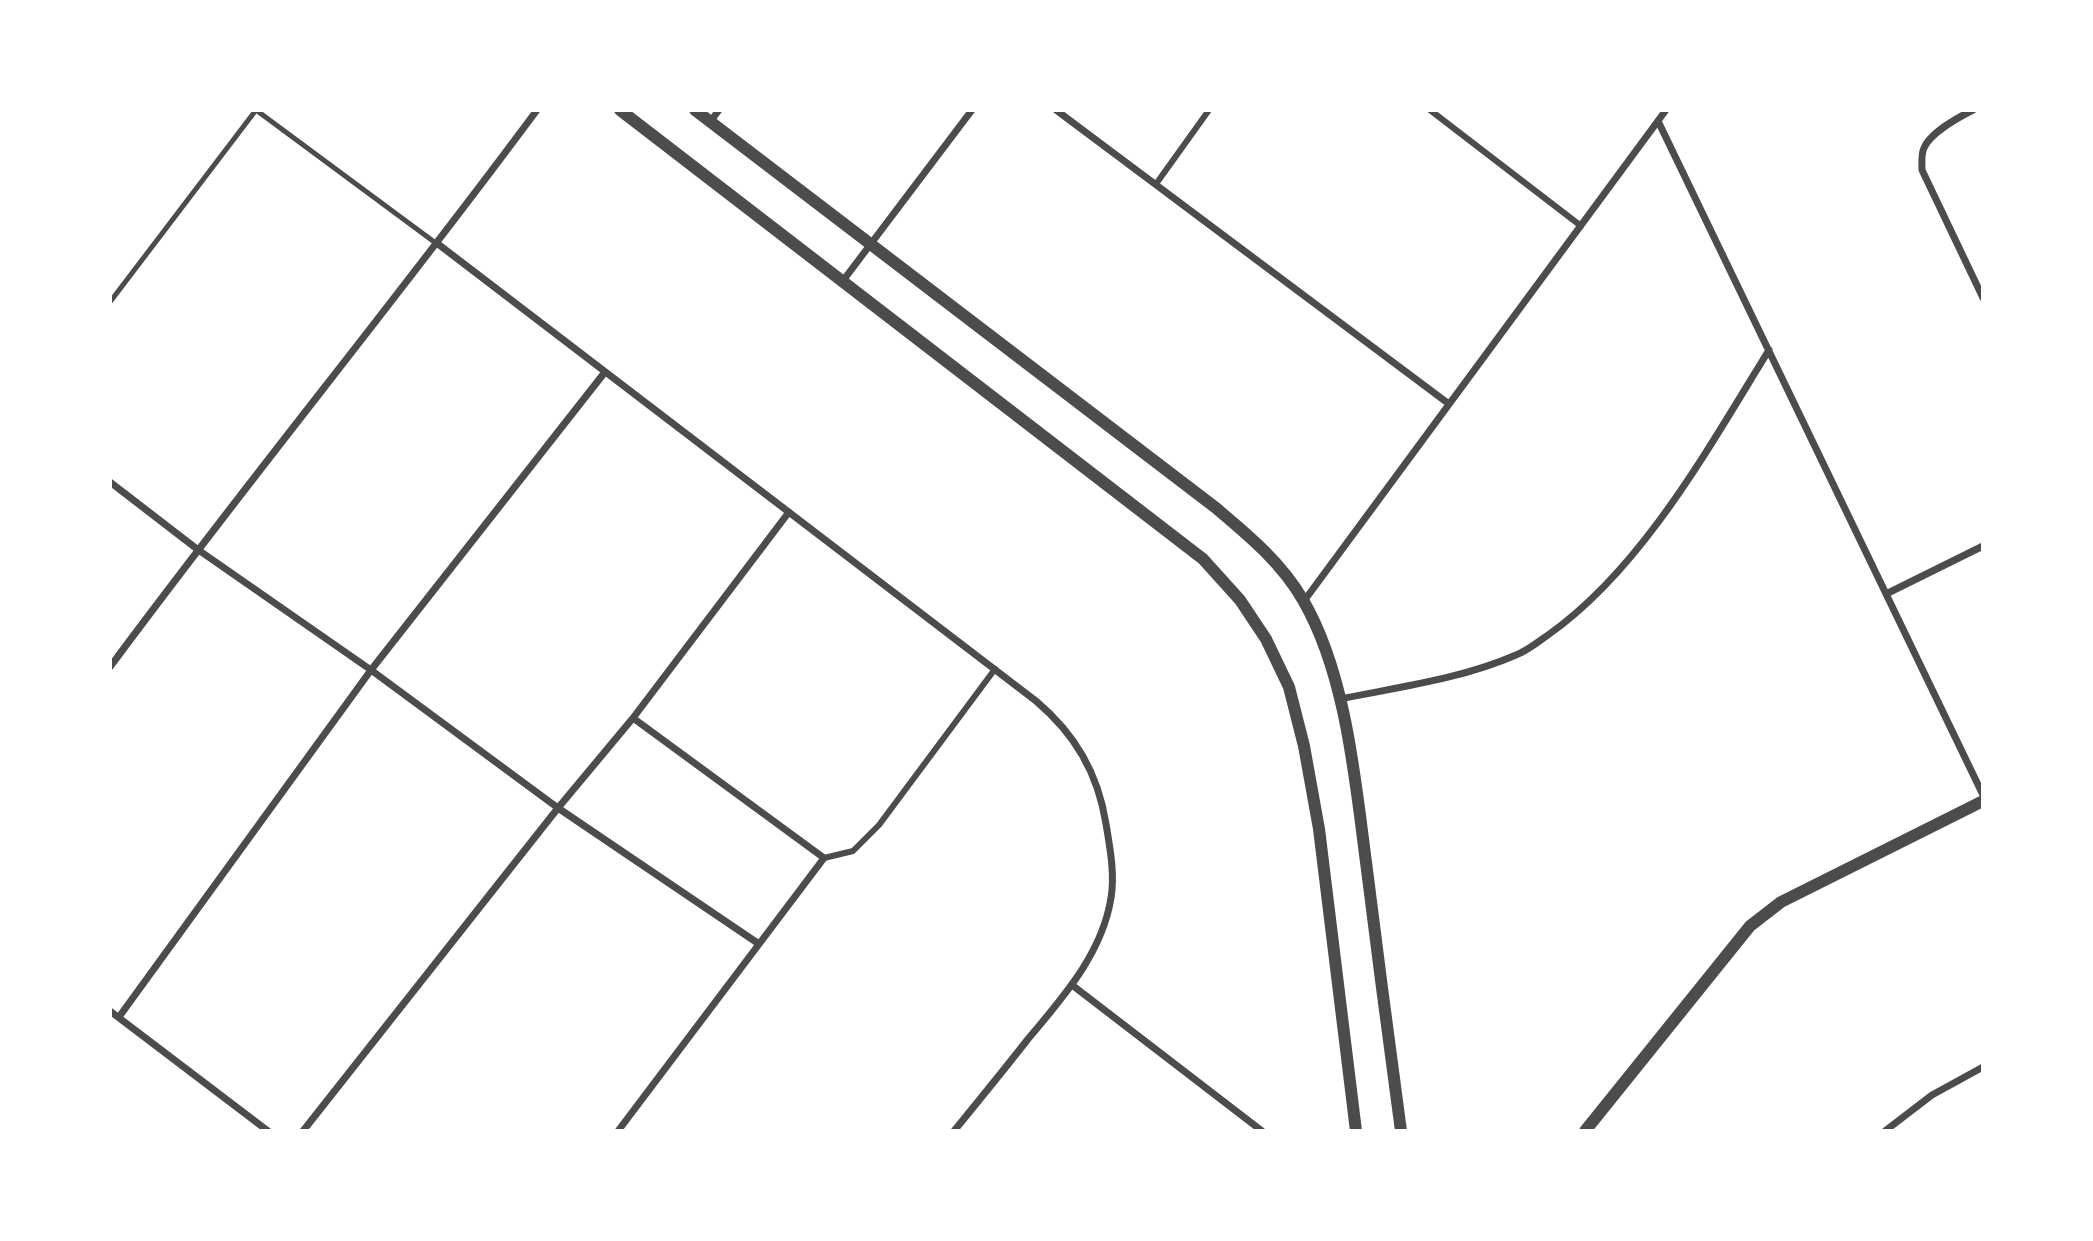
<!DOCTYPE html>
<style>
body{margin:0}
#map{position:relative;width:2093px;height:1241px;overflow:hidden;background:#fff;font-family:"DM Sans",sans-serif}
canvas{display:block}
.frame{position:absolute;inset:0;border:112px solid #fff;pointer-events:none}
</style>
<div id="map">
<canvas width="2093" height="1241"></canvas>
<div class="frame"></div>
</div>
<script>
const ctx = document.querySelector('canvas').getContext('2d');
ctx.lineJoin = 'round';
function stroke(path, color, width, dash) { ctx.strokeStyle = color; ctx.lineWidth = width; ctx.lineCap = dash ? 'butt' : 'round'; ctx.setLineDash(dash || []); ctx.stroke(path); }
const service = new Path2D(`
 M256,110l181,134
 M110,302l146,-192`);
const pedestrian = new Path2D(`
 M1430,110l151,116
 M1156,184l53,-74
 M824,858l29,-7 26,-26 116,-156`);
const minor = new Path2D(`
 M1056,110l393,294
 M1973,110c-14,7 -43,23 -49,38 -3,6 -2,15 -2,22l61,128
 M1658,121l325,674
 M710,122l9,-12
 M438,244l598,457c39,33 62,72 70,123 4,24 9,50 5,74 -9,56 -48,99 -83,141 -24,31 -49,61 -74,92
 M842,282l130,-172
 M110,482l87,67 174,121 187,138 201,136
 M1886,594l97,-48
 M1304,601l362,-491
 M110,667c139,-188 288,-369 427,-557
 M1340,699c59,-12 121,-20 176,-44 11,-4 22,-13 32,-20 94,-66 161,-188 221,-285
 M1072,985l190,146
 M110,1011l158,120
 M119,1017l252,-347 234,-298
 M303,1131l255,-323 75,-90 156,-206
 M618,1131l206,-273 -191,-140
 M1885,1131l47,-36 51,-28`);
const tertiary = new Path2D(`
 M620,110l583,449 37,41 26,39 23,48 15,59 15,83 37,302
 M695,110l521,398c33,28 65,54 87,92 43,74 52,179 63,262 11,90 23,179 35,269
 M1585,1131l165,-205 31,-24 202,-101`);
stroke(service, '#4c4c4c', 5);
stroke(pedestrian, '#4c4c4c', 6);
stroke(minor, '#4c4c4c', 7);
stroke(tertiary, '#4c4c4c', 12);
</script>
